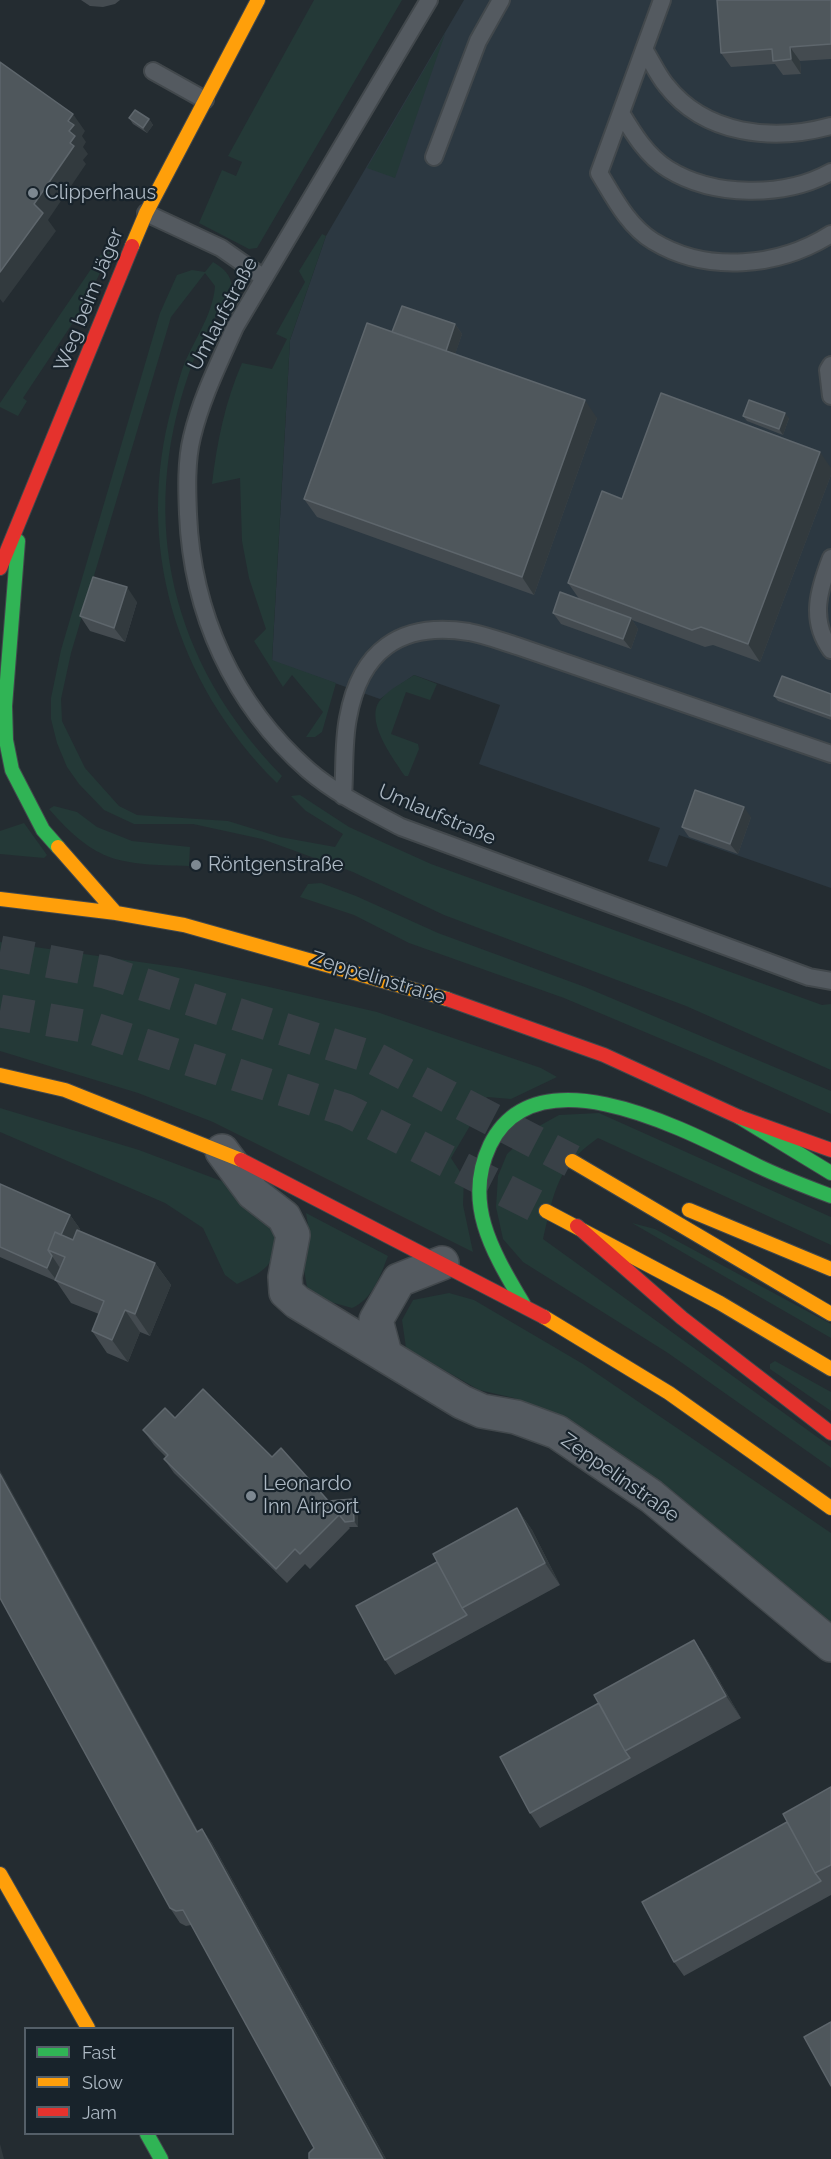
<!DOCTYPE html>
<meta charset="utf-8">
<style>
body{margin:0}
#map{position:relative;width:831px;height:2159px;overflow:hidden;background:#242c31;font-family:Raleway,sans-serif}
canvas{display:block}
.legend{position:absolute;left:24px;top:2027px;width:210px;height:108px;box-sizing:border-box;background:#18232b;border:2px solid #545f68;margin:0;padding:8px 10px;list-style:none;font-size:18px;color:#adb9c4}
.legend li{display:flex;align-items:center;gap:12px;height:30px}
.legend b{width:30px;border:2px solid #545f68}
</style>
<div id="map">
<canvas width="831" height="2159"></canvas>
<ul class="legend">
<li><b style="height:8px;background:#30b455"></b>Fast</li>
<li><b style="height:8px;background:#ff9f0a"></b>Slow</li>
<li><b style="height:8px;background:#e5322d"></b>Jam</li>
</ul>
</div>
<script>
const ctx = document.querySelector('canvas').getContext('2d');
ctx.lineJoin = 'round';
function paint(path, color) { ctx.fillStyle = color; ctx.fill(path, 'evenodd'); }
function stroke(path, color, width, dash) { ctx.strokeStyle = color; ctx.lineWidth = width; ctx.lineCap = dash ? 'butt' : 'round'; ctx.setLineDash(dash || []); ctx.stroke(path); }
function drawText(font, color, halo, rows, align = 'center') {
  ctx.font = font + ' Raleway,sans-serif'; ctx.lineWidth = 4.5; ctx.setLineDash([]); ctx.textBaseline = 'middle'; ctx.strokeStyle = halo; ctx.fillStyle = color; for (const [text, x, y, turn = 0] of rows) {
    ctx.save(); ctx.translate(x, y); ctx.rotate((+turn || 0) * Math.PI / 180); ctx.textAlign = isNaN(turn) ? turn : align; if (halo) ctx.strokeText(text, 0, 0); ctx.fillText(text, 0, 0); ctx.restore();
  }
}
const airport = new Path2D(`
 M464,0h367v888l-152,-53 -12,32 -19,-6 12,-33 -181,-64 21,-59 -86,-30 -34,24 -108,-38 18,-321 36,-104z`);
const green = new Path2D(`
 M314,0h88l-145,248 -8,1 -50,-26 23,-53 14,6 6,-14 -14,-6z
 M445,34l-50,144 -28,-10z
 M322,234l4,2 -36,104 -18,320 64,23 -14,49 -7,5h-9l17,-25 -31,-37 -9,12 -29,-46 12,-12 -17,-51 -7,-37 -2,-63 -28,6c5,-42 13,-82 30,-121l30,6 15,-30 -11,-5 29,-52 -6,-11z
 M108,244l4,4 -28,58 -61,92 4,3 -9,15 -18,-9v-4z
 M213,262c11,7 18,12 19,26 -15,27 -33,55 -43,85 -52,150 -17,290 93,403l-5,7c-102,-101 -143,-239 -105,-377 3,-12 6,-24 10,-36 10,-28 31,-54 33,-84l-10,-13 -34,44 -100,336 -10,46 1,22 23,47 34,38 18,9 91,6 52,16 55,10 8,-13 -37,-23 -15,-15 9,-1 49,32 82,37 391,141 9,-1v66l-145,-64 -242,-91 -91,-43 -91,-33 -69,-15h-59l-30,-14 -25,-26 -12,-17 -10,-24 -6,-24v-21l10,-48 99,-337 17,-38 15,-5 13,2z
 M414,675l23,9 -7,16 -24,-8 -15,42 27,10 1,5 -11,27h-3c-12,-18 -43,-58 -23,-78 8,-9 22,-16 32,-23z
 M54,806l23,6 20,15 35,14 58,6 -1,19c-70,-2 -92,-2 -140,-57z
 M24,823l23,32 -3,3 -44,-4v-23z
 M321,883l35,13 82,37 147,54 246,104v23l-122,-55 -145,-61 -155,-55 -55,-28 -54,-18 8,-13z
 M0,942l182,26 83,18 112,26 164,56 16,9 -46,22 -24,-2 -36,61 13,20 -1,27 10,47 -260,-130 -75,-29 -138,-42z
 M0,1108l139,42 85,32 25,17 28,33c-3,35 -10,38 -40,52l-12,-9 -22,-47 -38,-25 -165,-71z
 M599,1113l232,104v28l-233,-107c-42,29 -44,55 -55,101l288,208v21l-163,-115 -145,-91 -20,-23 -7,-32 2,-31 9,-22 25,-24 27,-15z
 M306,1213l82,43c-8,20 -15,43 -36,52l-25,-7 -20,-14 -4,-23 7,-27z
 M632,1223l23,6 176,95v14z
 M449,1293l25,7 109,64 248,169v92l-157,-133 -112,-75 -48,-19 -35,-8 -73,-42 -4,-28 11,-20z
 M775,1361l56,31v19l-61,-42v-5z`);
const highwayTunnel = new Path2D(`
 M0,952l105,20 269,86 198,103
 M0,1011l89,16 257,83 200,101`);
const lane = new Path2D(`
 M429,0l-194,327c-16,36 -34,72 -43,110 -6,24 -5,53 -4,77 4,99 45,190 120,256 28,24 61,40 93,57l408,150 22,4
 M662,0l-63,173c14,23 29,53 54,68 54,33 126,26 178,-7
 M644,49c7,11 13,25 22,36 39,50 107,57 165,41
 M153,71l52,29
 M621,113c12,20 26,43 47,56 45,28 116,29 163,3
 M434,157l44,-116 23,-41
 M146,213l75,35 43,30
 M831,365l-3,5 3,26
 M831,558c-12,31 -22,62 0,92
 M343,796c2,-25 0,-53 5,-78 12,-67 52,-97 121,-86 16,3 32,9 48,14l314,108`);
const street = new Path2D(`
 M222,1151l31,42 31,24 9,18 -8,42 1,15 11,10 165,100 20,9 34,6 41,15 94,64 180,149
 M385,1354l-9,-34 23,-40 43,-17`);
const fast = new Path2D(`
 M18,541l-13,165 1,34 6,30 31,60 15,17
 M739,1117l92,56
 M524,1305c-30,-51 -62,-101 -34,-160 48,-98 204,-10 270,22 23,11 47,20 71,29
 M147,2134l14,25`);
const slow = new Path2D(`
 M132,246l14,-33 112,-213
 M58,847l58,66
 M0,899l116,14 68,12 263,74
 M0,1075l65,15 176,70
 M572,1161l259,153
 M689,1210l142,59
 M546,1211l174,92 111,66
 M544,1317l125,76 162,115
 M0,1874l88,154`);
const jam = new Path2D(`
 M0,568l132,-322
 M447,999l157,56 135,62 92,33
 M241,1160l303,157
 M577,1226l105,92 149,115`);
const wall = new Path2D(`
 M81,0h39l-5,4 -12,3 -13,-1z
 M831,0v59l-31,2 1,13 -18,1 -8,-11 -44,3 -10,-14z
 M129,118l20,1 4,6 -6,8 -14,-9z
 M455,324l7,10 -7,20 142,64 -63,177 -217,-78 -13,-18 88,-167z
 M743,416l46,2 -6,17 -36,-14z
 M831,468v7l-71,187 -47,-17 -8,2 -73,-27 6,9 -7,20 -70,-25 -8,-11 27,-13 -12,-17 54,-84z
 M137,602l-12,40 -35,-11 -10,-15z
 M831,694v26l-53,-19 -4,-5z
 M751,817l-13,37 -49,-17 -7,-10z
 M0,1184l70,31 10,14 -1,2 76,32 16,22 -21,51 -10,-4 -12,30 -21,-9 -15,-22 7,-17 -28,-11 -15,-22 -56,-24z
 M175,1418l97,39 56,44 25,-2 4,5 1,23h-9l1,1 -40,41 -5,-5 -18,19 -113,-110 -10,-14 2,-2 -12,-12 -11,-15z
 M517,1508l15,22 28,55 -165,90 -10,-15 52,-98z
 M694,1640l15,23 32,55 -201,110 -10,-15 69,-110z
 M831,1787v108l-147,81 -10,-14 113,-140z
 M202,1829l10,14 174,316h-77l5,-11 -123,-223 -5,1 -6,-3 -10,-15 28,-77z`);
const shadedWall = new Path2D(`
 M790,47l10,14 1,13 -10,-15z
 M73,114l12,17 -3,5 4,6 -3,5 5,7 -5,6 3,4 -38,56 8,11 -53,72 -3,-4v-27l34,-68 36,-61 -2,-22z
 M149,119l4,6 -6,8 -4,-5z
 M455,324l7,10 -9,27 -8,-10z
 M585,400l12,18 -63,177 -12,-18z
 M785,413l4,5 -6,17 -4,-6z
 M820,452l11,16v7l-71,187 -12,-18z
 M127,587l10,15 -12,40 -11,-14z
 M631,618l7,11 -7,20 -8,-10z
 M744,807l7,10 -13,37 -8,-10z
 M70,1215l10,14 -13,31 -2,-3 -11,-5z
 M52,1256l10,15 -4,11 -11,-14z
 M155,1263l16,22 -21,51 -15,-22z
 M125,1310l15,22 -12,30 -16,-22z
 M0,1470l207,377 -10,-15 -197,-358z
 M353,1499l4,5 1,23 -4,-6z
 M517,1508l15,22 28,55 -15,-22z
 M694,1640l15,23 32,55 -15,-22z
 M202,1829l10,14 174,316h-3z
 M0,2144l4,15h-4z`);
const building = new Path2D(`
 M717,0h114v44l-41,3 1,12 -18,2 -1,-12 -51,4z
 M0,62l73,52 -5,7 6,4 -5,6 6,5 -5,7 4,3 -40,58 9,9 -43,59z
 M135,110l14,9 -6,9 -14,-10z
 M402,306l53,18 -9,27 -54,-19z
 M367,323l218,77 -63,177 -218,-78z
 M661,393l159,59 -72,192 -47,-17 -9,3 -124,-47 34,-92 20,8z
 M749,400l36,13 -6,16 -36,-13z
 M93,577l34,10 -13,41 -34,-12z
 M560,592l71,26 -8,21 -70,-26z
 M782,676l49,18v22l-57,-20z
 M695,790l49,17 -14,37 -48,-17z
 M0,1184l70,31 -9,20 -6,-3 -7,18 4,6 -5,12 -47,-21z
 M77,1230l78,33 -20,51 -10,-4 -13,30 -20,-9 12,-30 -49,-21 10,-23 -17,-7 7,-18 18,8z
 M203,1389l69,68 9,-9 59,66 -40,40 -5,-5 -19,20 -112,-110 4,-4 -25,-25 22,-22 10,10z
 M0,1474l197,358 5,-3 181,330h-74v-6l5,-5 -131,-238 -7,1 -6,-3 -170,-310z
 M353,1499l1,22 -9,1 -17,-21z
 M517,1508l28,55 -83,45 -29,-54z
 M437,1562l25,46 5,7 -82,45 -29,-54z
 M694,1640l32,56 -101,55 -31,-56z
 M599,1703l26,48 5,7 -100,55 -30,-56z
 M831,1787v78l-16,8 -32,-59z
 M787,1822l28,51 6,8 -147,81 -32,-60z
 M831,2022v64l-27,-49z`);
const markers = [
 [33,193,6,"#7d8891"],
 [196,865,6,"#7d8891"],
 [251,1496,6,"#7d8891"]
];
const poiNames = [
 ["Clipperhaus",45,193],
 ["Röntgenstraße",208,865],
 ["Leonardo",263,1484],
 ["Inn Airport",263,1507]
];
const streetNames = [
 ["Weg beim Jäger",89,300,-68],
 ["Umlaufstraße",223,314,-62],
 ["Umlaufstraße",437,815,23],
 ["Zeppelinstraße",378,978,17],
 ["Zeppelinstraße",620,1478,35]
];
paint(airport, '#2c3841');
paint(green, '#243937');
stroke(highwayTunnel, '#394147', 33, [33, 16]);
stroke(lane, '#42484c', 20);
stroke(street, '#42484c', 36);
stroke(fast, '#42484c', 16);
stroke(slow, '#42484c', 16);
stroke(jam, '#42484c', 16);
stroke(lane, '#545a60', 16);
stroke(street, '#545a60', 33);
stroke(fast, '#30b455', 14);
stroke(slow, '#ff9f0a', 14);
stroke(jam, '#e5322d', 14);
paint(wall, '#444b50');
paint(shadedWall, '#323a3e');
paint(building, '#4f575c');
stroke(building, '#5e666c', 1.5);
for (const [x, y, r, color] of markers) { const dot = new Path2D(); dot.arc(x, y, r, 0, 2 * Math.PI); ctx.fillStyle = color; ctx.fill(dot); stroke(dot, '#18232b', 2); }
drawText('20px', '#adb9c4', '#18232b', poiNames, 'left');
drawText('20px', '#adb9c4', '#18232b', streetNames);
</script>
